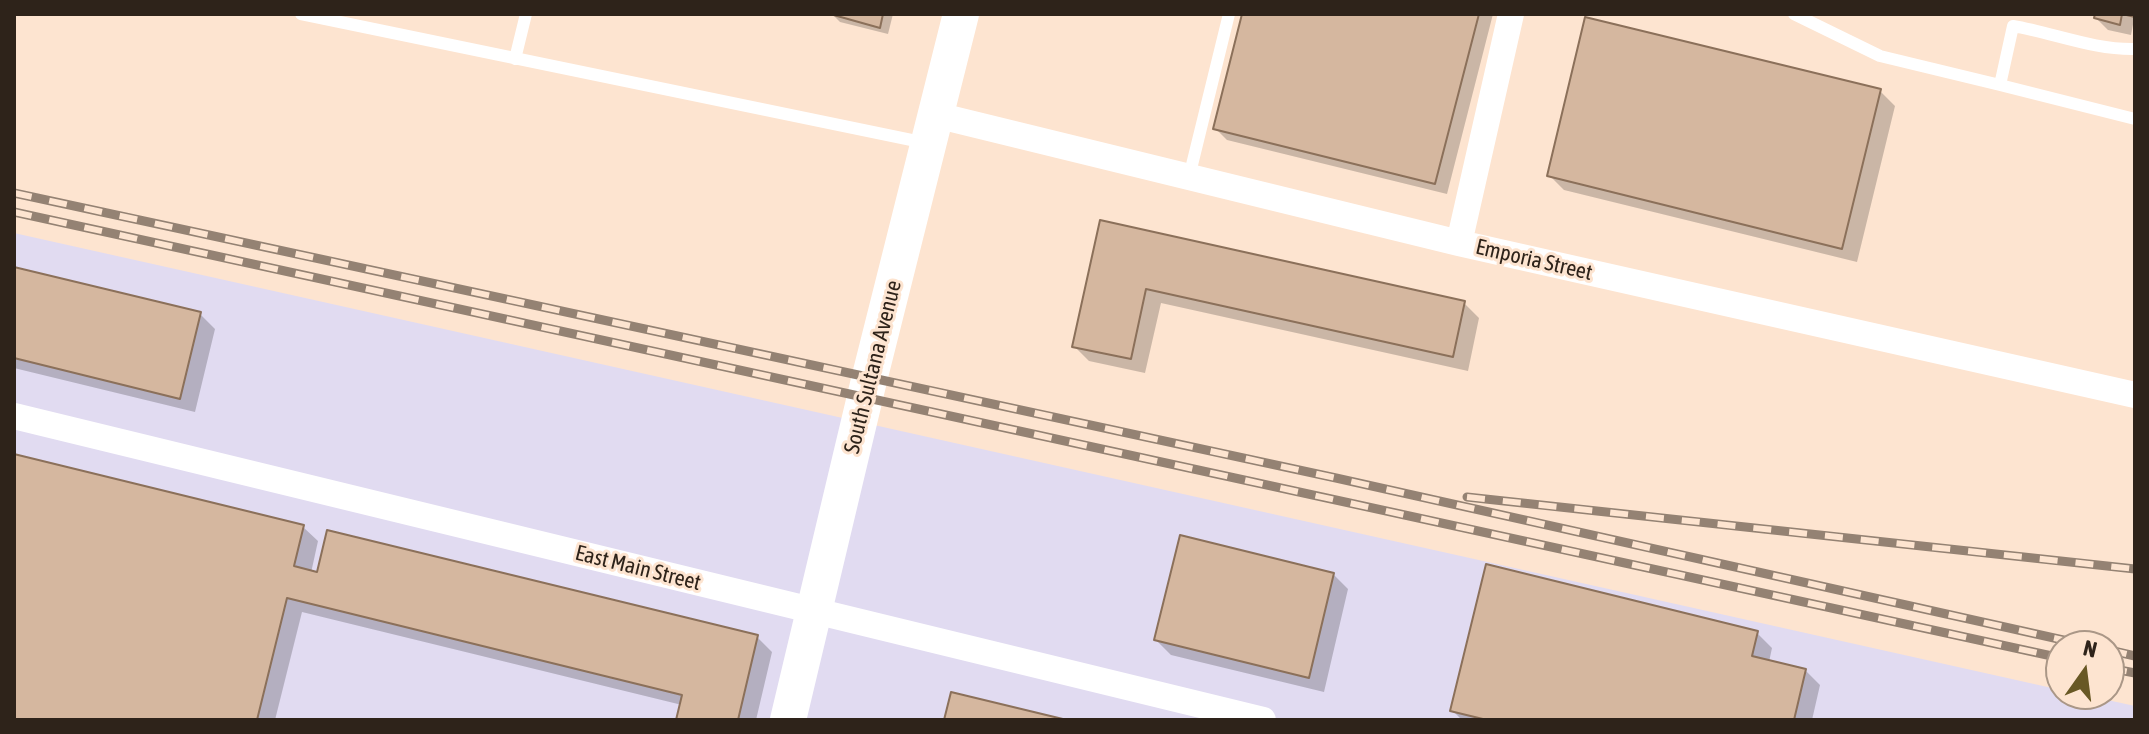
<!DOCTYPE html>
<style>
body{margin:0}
#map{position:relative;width:2149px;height:734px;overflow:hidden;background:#fde4d0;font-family:"Asap Condensed",sans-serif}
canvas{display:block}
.frame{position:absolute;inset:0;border:16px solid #2e231a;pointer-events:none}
.north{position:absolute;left:2045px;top:630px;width:80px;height:80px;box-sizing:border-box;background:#fde4d0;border:2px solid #aa9787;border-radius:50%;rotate:14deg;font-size:22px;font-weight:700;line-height:32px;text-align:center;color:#2e231a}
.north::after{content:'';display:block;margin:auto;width:28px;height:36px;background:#685825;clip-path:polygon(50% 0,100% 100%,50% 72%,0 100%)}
</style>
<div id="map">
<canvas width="2149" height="734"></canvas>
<div class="frame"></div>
<div class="north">N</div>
</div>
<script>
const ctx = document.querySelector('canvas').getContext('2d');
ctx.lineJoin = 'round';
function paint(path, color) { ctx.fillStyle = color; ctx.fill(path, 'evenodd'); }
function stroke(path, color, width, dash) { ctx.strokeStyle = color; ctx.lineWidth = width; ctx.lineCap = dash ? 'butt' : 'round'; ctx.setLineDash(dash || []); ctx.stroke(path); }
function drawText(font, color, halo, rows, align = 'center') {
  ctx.font = font + ' "Asap Condensed",sans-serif'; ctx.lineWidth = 6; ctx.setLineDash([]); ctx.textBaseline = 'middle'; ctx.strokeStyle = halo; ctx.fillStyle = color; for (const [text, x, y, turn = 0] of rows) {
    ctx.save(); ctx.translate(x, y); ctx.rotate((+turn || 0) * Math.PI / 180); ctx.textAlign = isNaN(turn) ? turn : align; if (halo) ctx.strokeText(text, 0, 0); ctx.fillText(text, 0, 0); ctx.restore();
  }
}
const industrial = new Path2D(`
 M14,233l2047,457v4h19l55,12v14h-2121z`);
const shadow = new Path2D(`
 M832,14h61l-5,20 -48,-12z
 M1244,14h249l-46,180 -220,-54 -12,-12z
 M2097,14h38l-4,21 -23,-5 -12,-12z
 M1880,91l15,15 -38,156 -293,-72 -15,-15z
 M1102,223l362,80 15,15 -11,53 -307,-68 -16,70 -56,-12 -15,-15z
 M14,269l186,45 15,15 -20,83 -181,-44z
 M14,456l289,71 15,14 -7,32 446,64 15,15 -16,68h-78l4,-15 -380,-93 -27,108h-261z
 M1333,574l15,15 -24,103 -153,-37 -15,-15z
 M1757,633l15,15 -3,14 36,8 15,15 -8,35h-350l-10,-10z`);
const building = new Path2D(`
 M830,14h53l-3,14z
 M1242,14h237l-44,170 -222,-55z
 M2095,14h40v3l-13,-3 -2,11 -26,-7z
 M1585,17l296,72 -39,160 -295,-73z
 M1100,220l365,81 -12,56 -307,-68 -15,70 -59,-12z
 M14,267l187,45 -21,87 -166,-41z
 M14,454l290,71 -10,41 23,6 10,-42 431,105 -20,85h-62l6,-25 -395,-97 -30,122h-243z
 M1180,535l154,38 -25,105 -155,-38z
 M1486,564l272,67 -6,25 54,13 -12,51h-307l-37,-9z
 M951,692l116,28h-123z`);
const lane = new Path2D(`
 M301,14l625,129
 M1794,14l86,42 120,29 13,-59c41,7 81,24 122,23
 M515,59l11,-45
 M2000,85l135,34
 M1189,177l40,-163`);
const street = new Path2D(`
 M936,115l523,128 676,152
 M1459,243l52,-229
 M14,416l1249,304`);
const secondary = new Path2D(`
 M788,720l82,-344 91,-362`);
const rail = new Path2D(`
 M14,193l1322,285 754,168
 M14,212l2047,446
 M1467,497l668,72
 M2109,650l26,6
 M2109,668l26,5`);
const streetNames = [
 ["Emporia Street",1534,260,13],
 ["South Sultana Avenue",873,367,-76],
 ["East Main Street",638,568,14]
];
paint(industrial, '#e1dbf1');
paint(shadow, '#0003');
paint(building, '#d5b79f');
stroke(building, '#8b705a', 2);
stroke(lane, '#fff', 12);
stroke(street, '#fff', 26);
stroke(secondary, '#fff', 36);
stroke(rail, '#948273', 9);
stroke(rail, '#fde4d0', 6, [18]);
drawText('22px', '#2e231a', '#fde4d0', streetNames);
</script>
